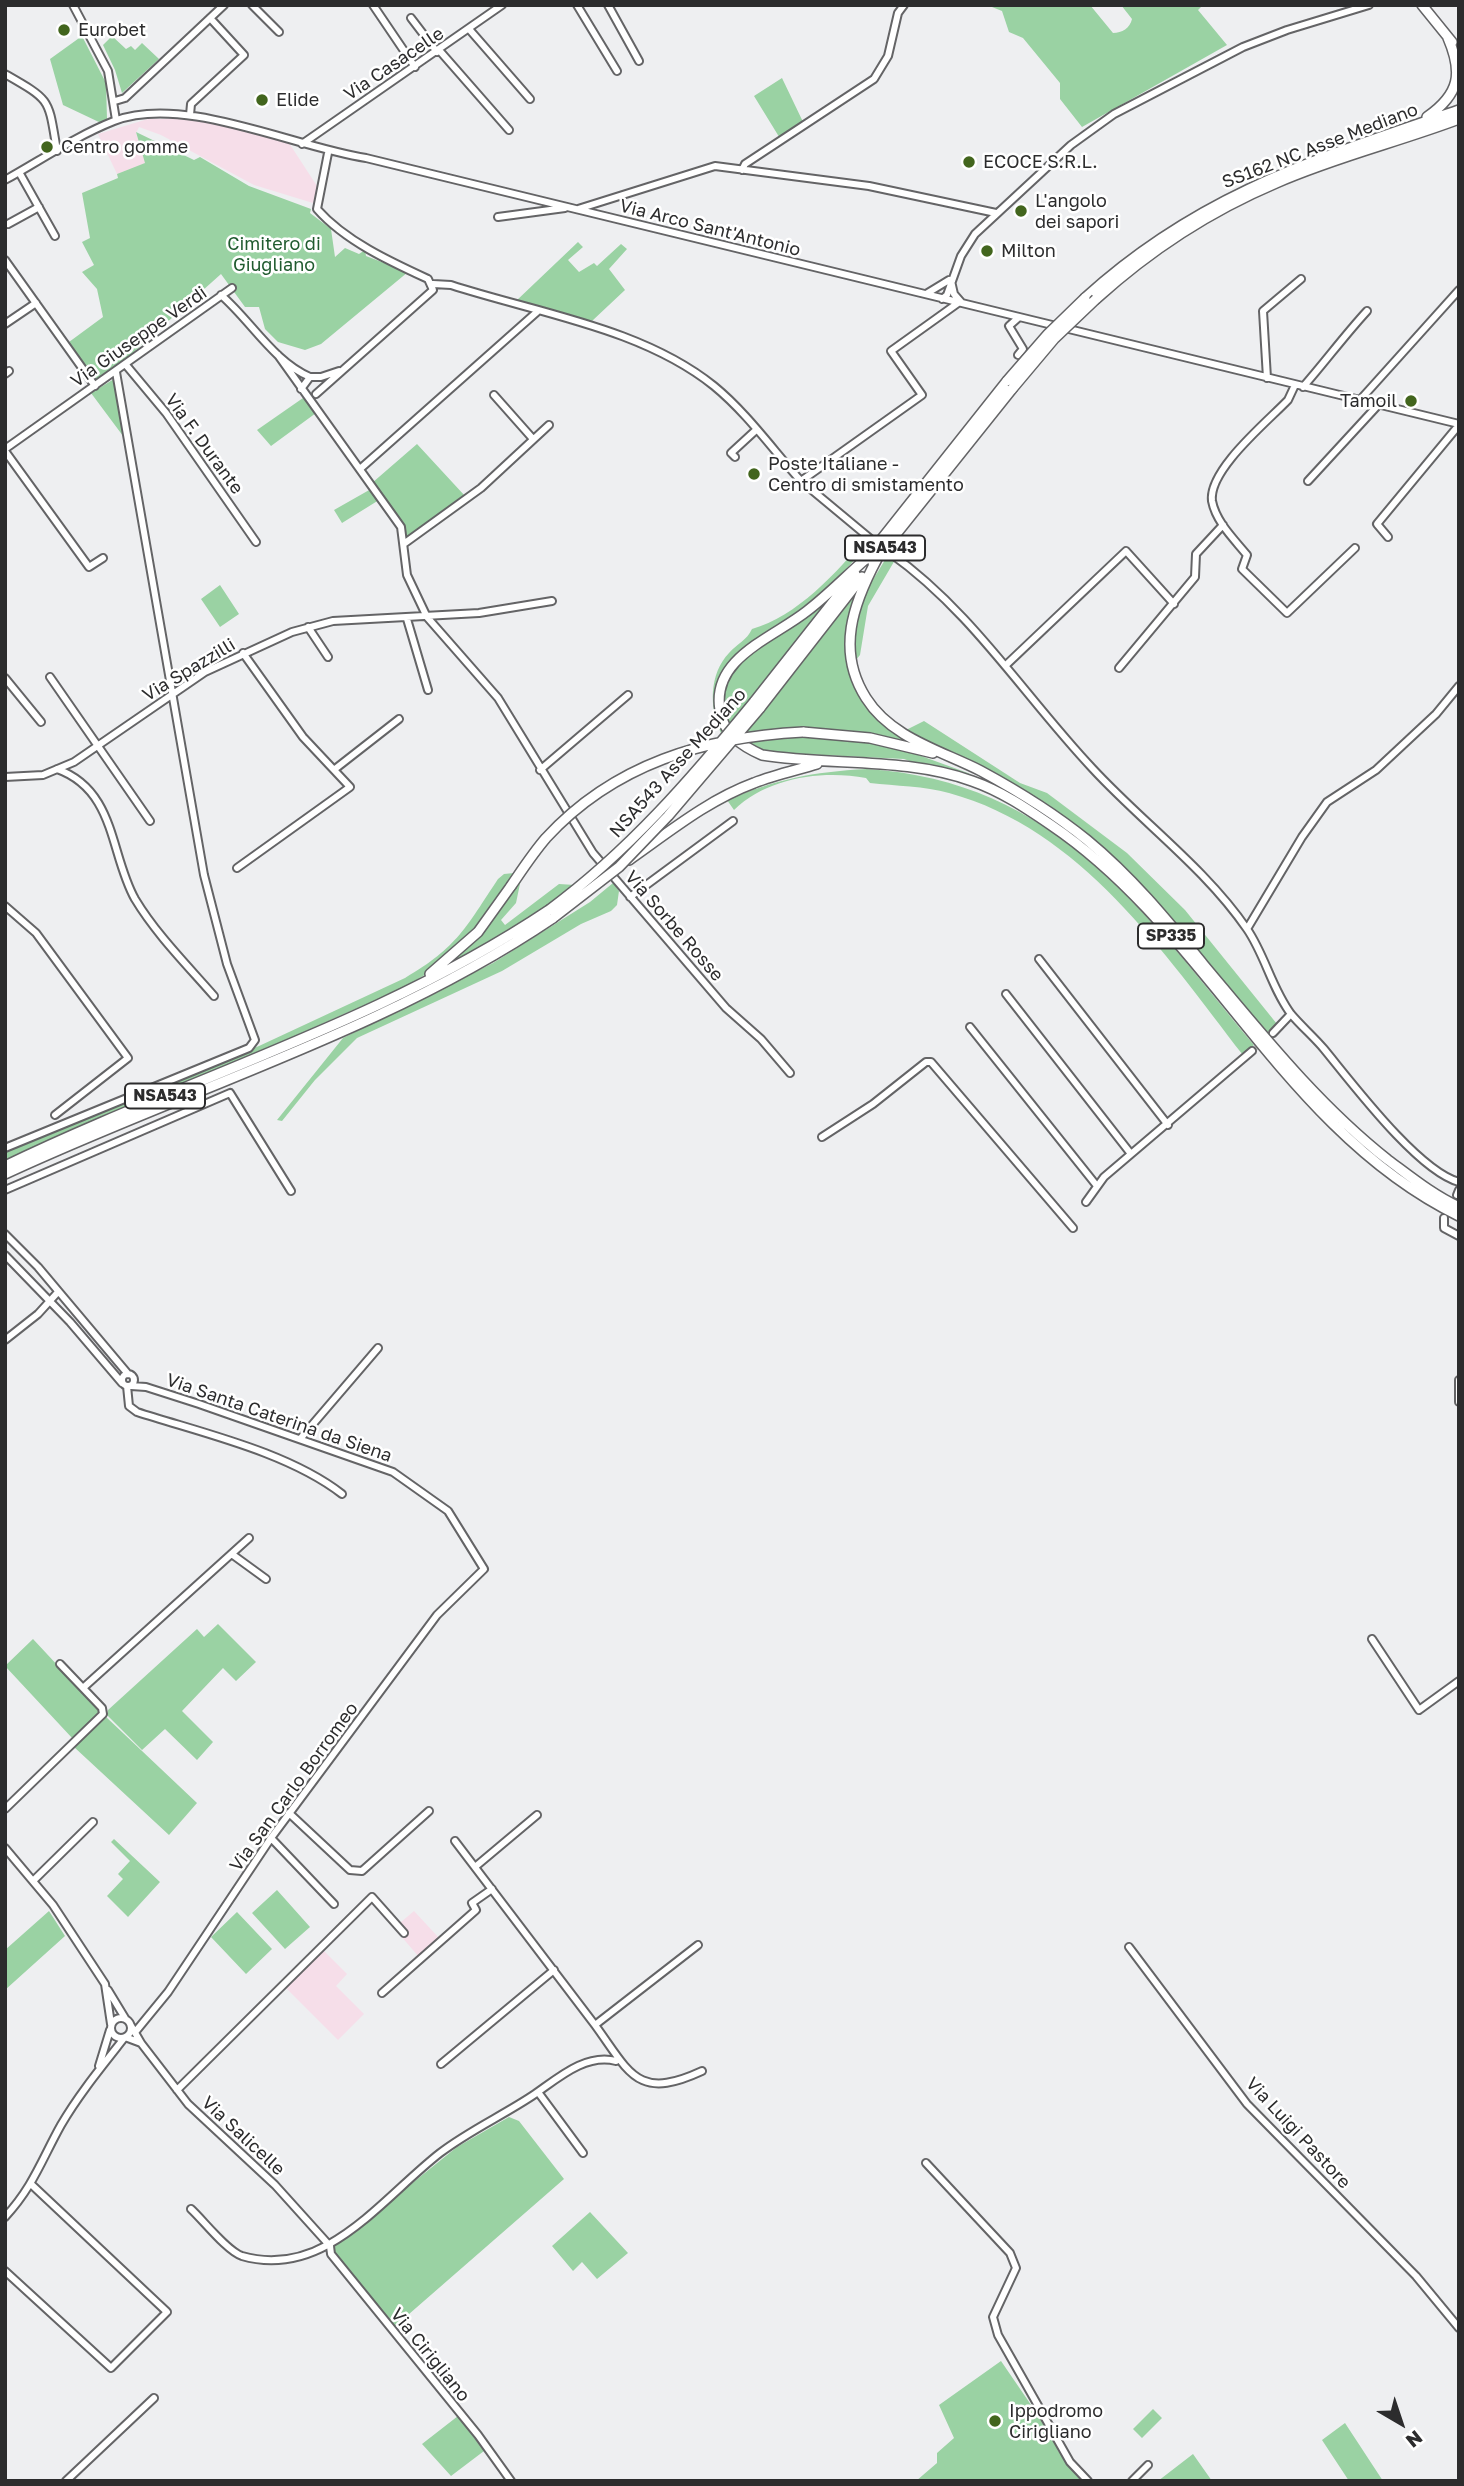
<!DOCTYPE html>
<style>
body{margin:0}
#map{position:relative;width:1464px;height:2486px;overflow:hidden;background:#eeeff1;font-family:"Golos Text",sans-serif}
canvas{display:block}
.frame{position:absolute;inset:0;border:7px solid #2c2c2d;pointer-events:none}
.north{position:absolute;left:1366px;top:2388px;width:70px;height:70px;-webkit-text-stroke:5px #fff;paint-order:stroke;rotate:141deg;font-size:19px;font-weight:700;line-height:28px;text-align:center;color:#2c2c2d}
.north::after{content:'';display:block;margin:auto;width:24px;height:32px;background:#2c2c2d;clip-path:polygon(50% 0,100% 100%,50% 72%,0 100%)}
</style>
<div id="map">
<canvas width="1464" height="2486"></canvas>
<div class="frame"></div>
<div class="north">N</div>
</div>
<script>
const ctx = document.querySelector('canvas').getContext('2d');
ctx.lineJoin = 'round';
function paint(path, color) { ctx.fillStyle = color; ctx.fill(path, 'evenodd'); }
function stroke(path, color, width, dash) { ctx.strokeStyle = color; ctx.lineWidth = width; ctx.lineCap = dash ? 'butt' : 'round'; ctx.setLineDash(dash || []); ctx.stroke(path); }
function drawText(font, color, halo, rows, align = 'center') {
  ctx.font = font + ' "Golos Text",sans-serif'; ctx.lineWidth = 5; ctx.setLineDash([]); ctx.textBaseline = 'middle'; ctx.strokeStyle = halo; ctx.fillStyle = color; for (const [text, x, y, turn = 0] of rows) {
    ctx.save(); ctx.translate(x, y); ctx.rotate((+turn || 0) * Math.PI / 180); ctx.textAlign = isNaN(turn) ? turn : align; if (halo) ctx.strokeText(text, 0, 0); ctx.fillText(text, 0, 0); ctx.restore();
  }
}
const industrial = new Path2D(`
 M148,119h49l92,24 28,43 -4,17 -59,-18 -93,-50 -22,-8 -3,6 10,30 -29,11 -19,-40z
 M414,1911l26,28 -21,18 -25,-29z
 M319,1946l28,28 -11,12 28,28 -26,26 -57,-57z`);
const green = new Path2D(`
 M987,5h103l23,28c9,0 17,-5 19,-14l-11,-14h82l-5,5 29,35 -145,82 -22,-28v-16l-37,-45 -14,-6 -7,-21z
 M82,36l24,47 1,36 -6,4 -38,-18 -13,-46z
 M112,36l14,13 5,-3 4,4 7,-7 17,16 -37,34 -7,-23 -12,-25z
 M782,78l22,46 -23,16 -27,-44z
 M136,132l58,28 6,-3 49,29 62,23 -1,4 21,16 4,28 10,-9 14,6 6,-4 1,6 42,16 -87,72 -16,6 -27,-8 -13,-13 -6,-22h-14l-24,-33 -95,85 -30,21 -27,-38 34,-25 -6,-28 -15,-17 12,-7 -12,-23 8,-4 -8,-45 36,-15 -1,-4 28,-11z
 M578,242l5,5 -15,13 11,12 15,-9 3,3 24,-22 6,5 -18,20 16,21 -33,31 -77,-19z
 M114,379l12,61 -35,-47z
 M303,398l13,15 -45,33 -14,-16z
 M417,444l48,52 -58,41 -5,-13 -30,-41z
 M371,489l8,11 -37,23 -8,-13z
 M866,537l5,4 -45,51 -105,86 3,51 -3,4c-12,-25 -12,-59 8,-80 8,-9 18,-13 23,-24 44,-12 86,-57 114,-92z
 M888,555l7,5 -27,46 -8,49 -5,6c9,31 25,50 51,69l18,-9 96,62 27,10 80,60 58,57 92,114 -12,10 -84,-103 -130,-120 -142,-78 -7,16 66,24 42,23 -106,-37 -141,-7 -12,-6 -23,-21 -4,-34 5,-13 7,-12 16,-12 78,-54 -83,103 16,10 92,-118 -9,39 1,28 13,-61z
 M220,585l19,29 -19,13 -19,-28z
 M867,769c189,12 276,142 387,276l-11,10c-79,-102 -162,-226 -294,-262 -24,-7 -54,-7 -79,-10l-4,-5c-43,-8 -98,-1 -132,32l-7,-10c51,-21 84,-28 140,-31z
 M514,873c-25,35 -47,73 -85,99 -29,20 -64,32 -96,47 -108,50 -220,91 -328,141v-9l254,-105 146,-68c53,-31 61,-51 93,-99l6,-5z
 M521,879l-5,24 -15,17 4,5 54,-41 16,1 -47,37 -86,49 35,-34z
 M613,883l6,8 -2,14 -6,6 -30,13 -79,47 -145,67 -42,42 -33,41 -5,-1 66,-82 150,-75 97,-61z
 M218,1624l38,38 -20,19 -13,-13 -41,43 31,31 -16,18 -32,-31 -23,21 -35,-35 1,-5 89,-81 7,8z
 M33,1639l68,73 -28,27 -68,-73z
 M105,1716l92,87 -28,32 -95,-88z
 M114,1839l46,43 -32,35 -21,-21 16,-17 -5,-5 12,-13 -19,-19z
 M277,1890l33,37 -25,22 -33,-36z
 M49,1911l16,25 -60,54v-40z
 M237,1912l35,37 -26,25 -35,-37z
 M509,2117l10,4 45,58 -171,149 -59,-74 -1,-7 124,-100z
 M590,2212l38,41 -31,26 -15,-17 -9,9 -21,-25z
 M1001,2361l54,79 3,11 24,30h-166l21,-18v-10l17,-15 -15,-33z
 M1153,2409l9,9 -20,20 -9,-9z
 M458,2416l26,35 -33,25 -29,-32z
 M1345,2423l38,58h-34l-27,-41z
 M1193,2454l19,27h-54z`);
const minorTunnel = new Path2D(`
 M1252,1051l21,-18`);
const minor = new Path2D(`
 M73,5l35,66 8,49
 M252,5l27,27
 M373,5l42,62
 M577,5l40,66
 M608,5l31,56
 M411,18l26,34
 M469,29l61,70
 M439,50l70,80
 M5,74c47,27 43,24 52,77
 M115,101l10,-3 99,-93
 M190,115l1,-11 53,-49 -34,-37
 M302,144l200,-139
 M742,170l3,-6 129,-85 14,-23 10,-43 6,-8
 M19,172l36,64
 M5,180c36,-20 71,-44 109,-59 70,-27 179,26 252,37l1093,266
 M578,209l137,-43 154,20 127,27
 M498,217l67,-9
 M8,224l31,-17
 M5,260l90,126
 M951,281l3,13 7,8
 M433,284l18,1c86,28 191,43 263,101 33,27 59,64 87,95l121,-86 -31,-44 67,-48
 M926,294l23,-14
 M221,295c30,26 53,67 89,82
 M942,299l5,-4 14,-39 14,-22 96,-89 43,-31 129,-67 44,-17 82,-25
 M1018,318l-9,8 14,23 -5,6
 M5,324l31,-21
 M278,355l123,172 6,48 20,42 71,81 95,155 133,155 35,31 29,34
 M126,365l40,48 90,129
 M5,374l4,-3
 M1267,378l-4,-67 38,-32
 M1295,385l-7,15c-20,21 -80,70 -76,101 4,21 22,38 35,54l-5,14 45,44 68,-65
 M1303,387c22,-25 41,-51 64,-76
 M301,389l9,-12h11l18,-6
 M316,394l117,-104 -5,-11c-37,-17 -83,-38 -111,-70l11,-56
 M494,395l39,44
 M1360,400l99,-110
 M5,449l227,-161
 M5,451l84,116 14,-9
 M735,457l-4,-4 25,-23
 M360,469l178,-158
 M801,481l71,59
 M1308,481l71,-77
 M1388,537l-11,-13 82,-99
 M405,543l76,-55 68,-63
 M890,553c82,58 135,144 203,216 50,54 112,99 154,160 18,26 25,60 44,85 10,12 23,23 33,35 28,34 94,122 135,133
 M407,619l21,71
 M308,627l20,30
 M1006,665l120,-114 48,53
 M1119,668l76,-91 1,-23 27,-29
 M50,677l100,144
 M5,678l36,44
 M57,769c59,21 53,86 78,130 21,35 52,66 79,97
 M335,769l64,-50
 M540,770l88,-75
 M5,777l38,-2 31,-13 131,-90 87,-40 41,-11 146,-8 73,-12
 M237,868l113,-81 -47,-50 -60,-84
 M630,897l103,-76
 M5,906l31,27 92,125 -73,57
 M1247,929l55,-92 25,-35 49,-32 60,-56 23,-28
 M1039,959l129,166
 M1006,994l125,160
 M970,1027l127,159
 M1273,1033l18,-19
 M822,1137l51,-33 53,-42h5l142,166
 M5,1148l244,-100 6,-8 -28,-76 -23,-89 -88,-503
 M5,1190l225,-97 61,98
 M1457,1195l2,-5
 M1086,1202l18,-25 148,-126
 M1444,1218v10l15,8
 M5,1234l33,33 90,107
 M5,1255l65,67 52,61
 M5,1340l33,-26 20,-22
 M122 1380a6 6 0 1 1 12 0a6 6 0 1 1-12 0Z
 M1459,1380v22
 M127,1386l2,20 8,6c65,21 151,40 205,82
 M131,1386l15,1 53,17 194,68 55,39 36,58 -47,46 -166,223 -103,154 -32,39
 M301,1438l77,-90
 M233,1555l33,24
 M1372,1639l47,71 40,-29
 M83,1688l166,-150
 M5,1809l98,-95 -1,-6 -42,-44
 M289,1813l61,57 12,1 67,-60
 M271,1838l63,66
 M455,1841l140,184c35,48 42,76 107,46
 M5,1848l48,57 52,79 6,40
 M475,1867l62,-52
 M34,1880l59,-58
 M1129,1947l118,157 169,172 43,52
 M108,1990l17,28
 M382,1993l94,-83 -4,-7 20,-14
 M111 2028a10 10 0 1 1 20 0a10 10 0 1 1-20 0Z
 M130,2024l11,19 47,61 87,81 55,61
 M595,2025l103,-80
 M441,2064l113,-94
 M99,2066l11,-36
 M177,2090l195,-193 32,36
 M538,2092l45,61
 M926,2163l84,90 6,15 -23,49 5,18 72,127 18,19
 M191,2209c12,11 36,42 51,47 83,24 140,-58 198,-103 30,-23 64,-38 95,-59 23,-16 51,-41 81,-33
 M5,2217c28,-30 37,-58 56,-92 18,-31 42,-60 64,-88l16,6
 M330,2246l1,8 147,181 33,46
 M5,2271l106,97 56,-56 -135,-127
 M66,2481l88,-83
 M1132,2481l16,-16`);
const highway = new Path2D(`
 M1422,5l30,37
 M1427,117c33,-23 36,-44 21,-79
 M1085,298c114,-104 231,-139 374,-188
 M1096,299c54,-49 114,-88 180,-116 59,-26 122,-41 183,-64
 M868,557c-21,18 -40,38 -61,54 -34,27 -96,47 -87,99 3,24 22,36 42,45 70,11 143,2 210,26 29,10 54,27 79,44 157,106 232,305 408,391
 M877,559c-24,45 -41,92 -11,139 25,40 76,53 115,73 37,20 74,43 106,69 45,37 80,80 116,124 58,69 114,140 185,196 23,17 45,35 71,47
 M865,560l142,-179
 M873,563l139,-174
 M754,702l101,-128
 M760,708l102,-131
 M803,732l67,6 63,15
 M629,860c40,-28 79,-60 125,-77 20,-8 43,-13 63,-19
 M430,974l48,-42 33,-46
 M5,1166c180,-87 377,-144 544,-256
 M5,1174c182,-85 381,-143 548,-256`);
const highwayBridge = new Path2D(`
 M1007,381l41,-47 37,-36
 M1012,389l42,-50 42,-40
 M511,886c11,-16 22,-33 35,-48 68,-74 159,-101 257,-106
 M549,910c80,-59 143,-132 205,-208
 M553,918l66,-51 49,-51 92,-108`);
const markers = [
 [64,30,7,"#42651d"],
 [262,100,7,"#42651d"],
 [47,147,7,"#42651d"],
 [969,162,7,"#42651d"],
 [1021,211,7,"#42651d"],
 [987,251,7,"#42651d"],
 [1411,401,7,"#42651d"],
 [754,474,7,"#42651d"],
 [995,2421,7,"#42651d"]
];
const shields = [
 [885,548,80],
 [1171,936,66],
 [165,1096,80]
];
const shieldNames = [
 ["NSA543",885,548],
 ["SP335",1171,936],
 ["NSA543",165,1096]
];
const poiNames = [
 ["Eurobet",78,30],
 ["Elide",276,100],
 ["Centro gomme",61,147],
 ["ECOCE S.R.L.",983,162],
 ["L'angolo",1035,201],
 ["dei sapori",1035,222],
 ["Milton",1001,251],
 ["Tamoil",1397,401,"right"],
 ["Poste Italiane -",768,464],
 ["Centro di smistamento",768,485],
 ["Ippodromo",1009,2411],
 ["Cirigliano",1009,2432]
];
const streetNames = [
 ["Via Casacelle",394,64,-34],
 ["SS162 NC Asse Mediano",1320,146,-21],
 ["Via Arco Sant'Antonio",710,228,14],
 ["Via Giuseppe Verdi",139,337,-35],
 ["Via F. Durante",204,444,54],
 ["Via Spazzilli",189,670,-31],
 ["NSA543 Asse Mediano",678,763,-48],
 ["Via Sorbe Rosse",674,926,49],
 ["Via Santa Caterina da Siena",279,1418,19],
 ["Via San Carlo Borromeo",294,1787,-54],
 ["Via Luigi Pastore",1298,2133,47],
 ["Via Salicelle",243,2136,43],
 ["Via Cirigliano",430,2355,51]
];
const parkNames = [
 ["Cimitero di",274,244],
 ["Giugliano",274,265]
];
paint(industrial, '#f6dee9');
paint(green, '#9ad2a3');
stroke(minorTunnel, '#c7c8ca', 6, [6, 3]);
stroke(minor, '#646466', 10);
stroke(highway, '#646466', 12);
stroke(minor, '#fff', 6);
stroke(highway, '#fff', 9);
stroke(highwayBridge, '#646466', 12, []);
stroke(highwayBridge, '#fff', 9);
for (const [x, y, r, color] of markers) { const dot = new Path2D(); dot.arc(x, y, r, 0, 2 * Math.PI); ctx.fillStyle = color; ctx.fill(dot); stroke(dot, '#fff', 2.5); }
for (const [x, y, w] of shields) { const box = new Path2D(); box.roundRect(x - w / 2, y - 12.5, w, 25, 5); ctx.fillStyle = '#fff'; ctx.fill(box); stroke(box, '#2c2c2d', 2); }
drawText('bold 16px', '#2c2c2d', null, shieldNames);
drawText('18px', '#2c2c2d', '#fff', poiNames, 'left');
drawText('18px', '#2c2c2d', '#fff', streetNames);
drawText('18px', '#205b2f', '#fff', parkNames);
</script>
